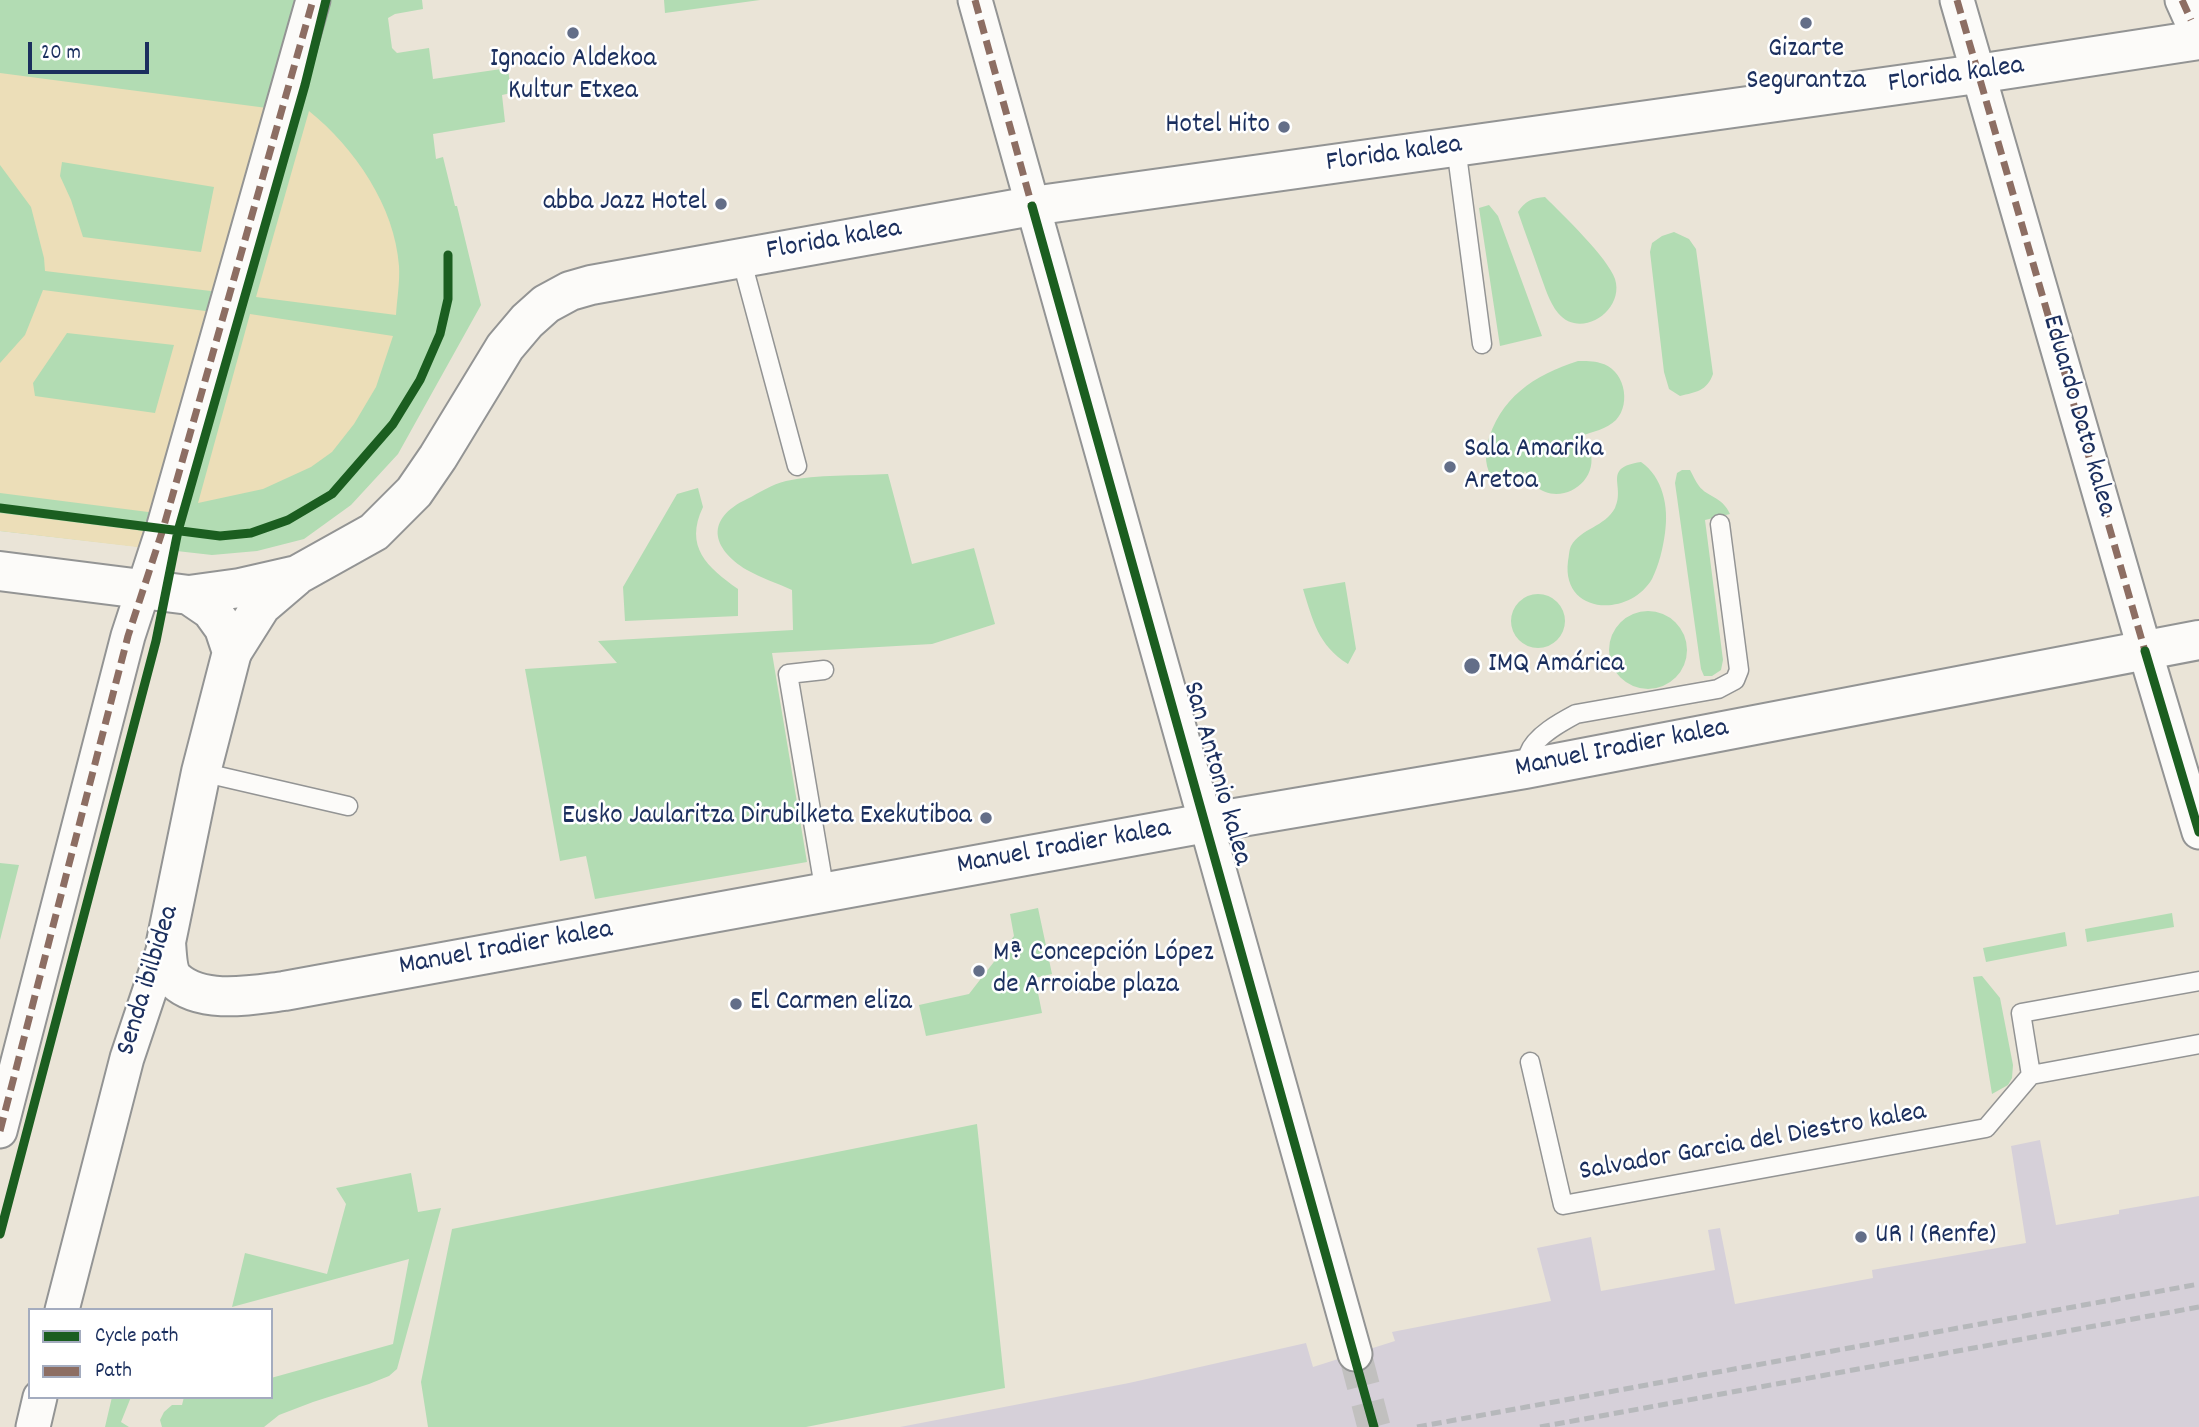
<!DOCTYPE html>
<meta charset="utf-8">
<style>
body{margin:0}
#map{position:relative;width:2199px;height:1427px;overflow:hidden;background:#eae4d7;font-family:Dekko,sans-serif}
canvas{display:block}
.legend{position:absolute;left:28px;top:1308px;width:245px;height:91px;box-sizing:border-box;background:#fff;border:2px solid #a4acbf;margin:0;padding:9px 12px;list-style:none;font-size:21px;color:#1b2f5e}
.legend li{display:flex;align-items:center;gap:14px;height:35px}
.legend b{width:35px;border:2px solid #a4acbf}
.scale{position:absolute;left:28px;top:42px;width:121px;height:32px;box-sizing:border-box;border:4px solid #1b2f5e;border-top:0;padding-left:9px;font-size:21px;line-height:24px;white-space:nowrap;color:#1b2f5e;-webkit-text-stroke:5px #fff;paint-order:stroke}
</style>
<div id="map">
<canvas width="2199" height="1427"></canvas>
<ul class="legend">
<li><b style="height:9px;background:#1b5e20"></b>Cycle path</li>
<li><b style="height:9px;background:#8d6e63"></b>Path</li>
</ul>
<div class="scale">20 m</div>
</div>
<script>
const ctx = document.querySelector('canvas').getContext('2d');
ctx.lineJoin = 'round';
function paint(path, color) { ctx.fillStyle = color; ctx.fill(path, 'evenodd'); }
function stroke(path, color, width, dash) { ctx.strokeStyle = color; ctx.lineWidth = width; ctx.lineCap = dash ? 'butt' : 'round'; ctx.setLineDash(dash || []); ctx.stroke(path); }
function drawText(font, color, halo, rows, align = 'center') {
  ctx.font = font + ' Dekko,sans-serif'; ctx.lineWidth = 5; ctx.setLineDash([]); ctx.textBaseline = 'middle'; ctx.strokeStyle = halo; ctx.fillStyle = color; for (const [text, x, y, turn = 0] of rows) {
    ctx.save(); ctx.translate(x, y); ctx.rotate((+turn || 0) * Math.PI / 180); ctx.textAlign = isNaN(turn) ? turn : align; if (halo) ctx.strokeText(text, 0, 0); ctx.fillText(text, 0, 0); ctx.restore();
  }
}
const industrial = new Path2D(`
 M2040,1140l16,85 63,-11v-4l80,-14v231h-1299l229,-44 177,-40 7,24 82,-26 -3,-9 159,-31 -14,-53 54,-11 10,54 114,-21 -7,-40 12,-2 15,76 138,-26 -1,-8 154,-27 -15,-97z`);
const green = new Path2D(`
 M0,0h422l1,9 -28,5 -7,4 4,30 5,5 32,-5 4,31 75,-11 3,25 -9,2 3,27 -72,12 3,25 7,-2 12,49h2l24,99 -83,149 -47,51 -47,34 -47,12 -45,4 -212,-24z
 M664,0h96l-95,13z
 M1545,197c18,18 63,61 70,82 10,32 -35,61 -57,34 -9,-11 -13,-26 -18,-39 -7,-21 -15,-41 -22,-62 7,-11 14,-14 27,-15z
 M1489,205l9,11 44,120 -42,10 -21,-138z
 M1674,232l15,7 7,10 17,125c-6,17 -17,18 -33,22l-11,-7 -5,-17 -14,-120 2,-9 10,-7z
 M1578,361c7,0 16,0 22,2 24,5 32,40 16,57 -9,9 -24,12 -35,16 3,4 7,9 9,14 10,33 -31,58 -56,35 -4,-4 -7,-10 -9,-14l-2,5 -12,11 -14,-2c-10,-12 -13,-25 -10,-40 12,-47 47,-70 91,-84z
 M1641,462c22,15 28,45 24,71 -2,15 -6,32 -13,46 -23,39 -91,36 -84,-18 1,-4 1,-11 3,-15 10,-18 34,-19 44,-38 11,-23 -14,-40 26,-46z
 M1682,470h8c3,5 5,11 9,16 8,11 23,10 31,28l-25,6 18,140 -2,10 -9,6h-8l-3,-7 -26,-186 2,-10z
 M888,474l24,90 62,-16 21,76 -63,20 -160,9 35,209 -212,37 -9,-43 -26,5 -35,-192 92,-6 -19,-22 195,-11 -1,-40c-15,-7 -31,-12 -45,-20 -36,-22 -42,-51 0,-71 12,-6 25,-15 39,-18 32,-7 69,-5 102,-7z
 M698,488l5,19c-19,40 4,60 35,82v27l-113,5 -2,-34 54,-93z
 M1345,582l11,67 -8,15c-30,-19 -35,-43 -45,-75z
 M1511 621a27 27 0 1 1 54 0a27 27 0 1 1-54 0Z
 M1609 650a39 39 0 1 1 78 0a39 39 0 1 1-78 0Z
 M0,863l19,2 -19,75z
 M1038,908l14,66 -17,4 7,35 -116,23 -7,-31 50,-11 45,-58 -4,-22z
 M2172,913l2,14 -87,15 -2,-13z
 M2065,932l2,14 -81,16 -3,-14z
 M1982,976l18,22 13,67 -1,13 -4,7 -16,9 -19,-117z
 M977,1124l28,264 -199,39h-378l-7,-45 31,-153z
 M411,1173l7,39 23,-4 -44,161 -8,7 -20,8 -56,18 -34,13 -15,12h-102l-2,-7 4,-8 8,-7h10l2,-8h87v-19l122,-34 16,-85 -177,48 13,-54 82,21 19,-70 -10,-16z
 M112,1397h19l-10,25 8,5h-24z`);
const sand = new Path2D(`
 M0,73l267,35 -48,184 -174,-21 -1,-13 -13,-51 -31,-42zM62,162l152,25 -13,65 -118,-15 -12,-37 -11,-24z
 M309,111c46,37 86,96 90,155 1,16 -2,33 -3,49l-140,-18z
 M43,290l170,22 -57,201 -156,-20v-130l25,-28zM67,333l107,12 -19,68 -120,-17 -2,-13z
 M250,314l143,22 -17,51 -22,37 -22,28 -21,15 -48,22 -65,14z
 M0,513l151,19 -5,16 -146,-17z`);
const streetTunnel = new Path2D(`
 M1355,1354l19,73`);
const lane = new Path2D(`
 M1456,147l26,197
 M741,258l56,208
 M824,670l-36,4 37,219
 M1525,769c1,-5 2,-11 4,-16 6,-17 32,-31 47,-39l142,-25 17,-9 4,-10 -19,-146
 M201,772l147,34
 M2199,981l-178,32 10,62 168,-31
 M1530,1062l33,143 423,-77 45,-53`);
const street = new Path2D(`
 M975,0l380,1354
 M1957,0l188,651 54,181
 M2182,0l9,20
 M0,1131l128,-495 35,-107 150,-529
 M62,1310l65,-252 39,-116
 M33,1427l7,-30`);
const secondary = new Path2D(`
 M189,595l51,-7 57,-13 77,-43 40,-40 24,-35 67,-110 22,-26 19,-17 24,-13 21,-6 441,-79 945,-132 222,-34
 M232,652l29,-46 34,-29`);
const primary = new Path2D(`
 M0,571l189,24 22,15 13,18 8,24 -31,120 -35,170c1,12 1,30 9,38 27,25 77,15 109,11l922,-168 319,-54 674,-129`);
const rail = new Path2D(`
 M1417,1427l782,-143
 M1540,1427l659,-120`);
const quiet = new Path2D(`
 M975,0l57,206
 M1957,0l188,651
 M2182,0l9,20
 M0,1131l128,-495 35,-107 150,-529`);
const cycleway = new Path2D(`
 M1032,206l342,1221
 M0,508l220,28 31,-3 37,-13 44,-26 61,-70 27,-44 20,-46 8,-35v-44
 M2145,651l54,181
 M0,1234l156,-593 22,-110 127,-446 21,-85`);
const markers = [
 [1806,23,7,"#636e88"],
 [573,33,7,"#636e88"],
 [1284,127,7,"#636e88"],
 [721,204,7,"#636e88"],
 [1450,467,7,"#636e88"],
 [1472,666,9,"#636e88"],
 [986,818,7,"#636e88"],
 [979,971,7,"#636e88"],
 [736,1004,7,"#636e88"],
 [1861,1237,7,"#636e88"]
];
const poiNames = [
 ["Gizarte",1806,51,"center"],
 ["Segurantza",1806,83,"center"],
 ["Ignacio Aldekoa",573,61,"center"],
 ["Kultur Etxea",573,93,"center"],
 ["Hotel Hito",1270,127,"right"],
 ["abba Jazz Hotel",707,204,"right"],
 ["Sala Amarika",1464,451],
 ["Aretoa",1464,483],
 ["IMQ Amárica",1488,666],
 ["Eusko Jaularitza Dirubilketa Exekutiboa",972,818,"right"],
 ["Mª Concepción López",993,955],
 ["de Arroiabe plaza",993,987],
 ["El Carmen eliza",750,1004],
 ["UR 1 (Renfe)",1875,1237]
];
const streetNames = [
 ["Florida kalea",1956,77,-8],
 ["Florida kalea",1394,156,-8],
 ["Florida kalea",834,242,-10],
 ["Eduardo Dato kalea",2077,416,74],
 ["Manuel Iradier kalea",1622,750,-11],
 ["San Antonio kalea",1215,774,74],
 ["Manuel Iradier kalea",1064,849,-10],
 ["Manuel Iradier kalea",506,950,-10],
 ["Senda ibilbidea",150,981,-73],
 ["Salvador Garcia del Diestro kalea",1753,1144,-10]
];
paint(industrial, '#d6d0d9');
paint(green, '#b2dcb3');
paint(sand, '#ecdeb8');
stroke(streetTunnel, '#c1c0bf', 33, [33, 17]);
stroke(lane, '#939494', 21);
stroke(street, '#939494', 37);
stroke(secondary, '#939494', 42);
stroke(primary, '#939494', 42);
stroke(lane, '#fcfbf9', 18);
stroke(street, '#fcfbf9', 33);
stroke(secondary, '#fcfbf9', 38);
stroke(primary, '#fcfbf9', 38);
stroke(rail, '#b6b8bb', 5, [10, 5]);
stroke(quiet, '#8d6e63', 7, [14, 7]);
stroke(cycleway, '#1b5e20', 9);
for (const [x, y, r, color] of markers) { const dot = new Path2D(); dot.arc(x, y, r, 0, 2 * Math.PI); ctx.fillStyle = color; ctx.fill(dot); stroke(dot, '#fff', 2.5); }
drawText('28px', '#1b2f5e', '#fff', poiNames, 'left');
drawText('28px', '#1b2f5e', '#fff', streetNames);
</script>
